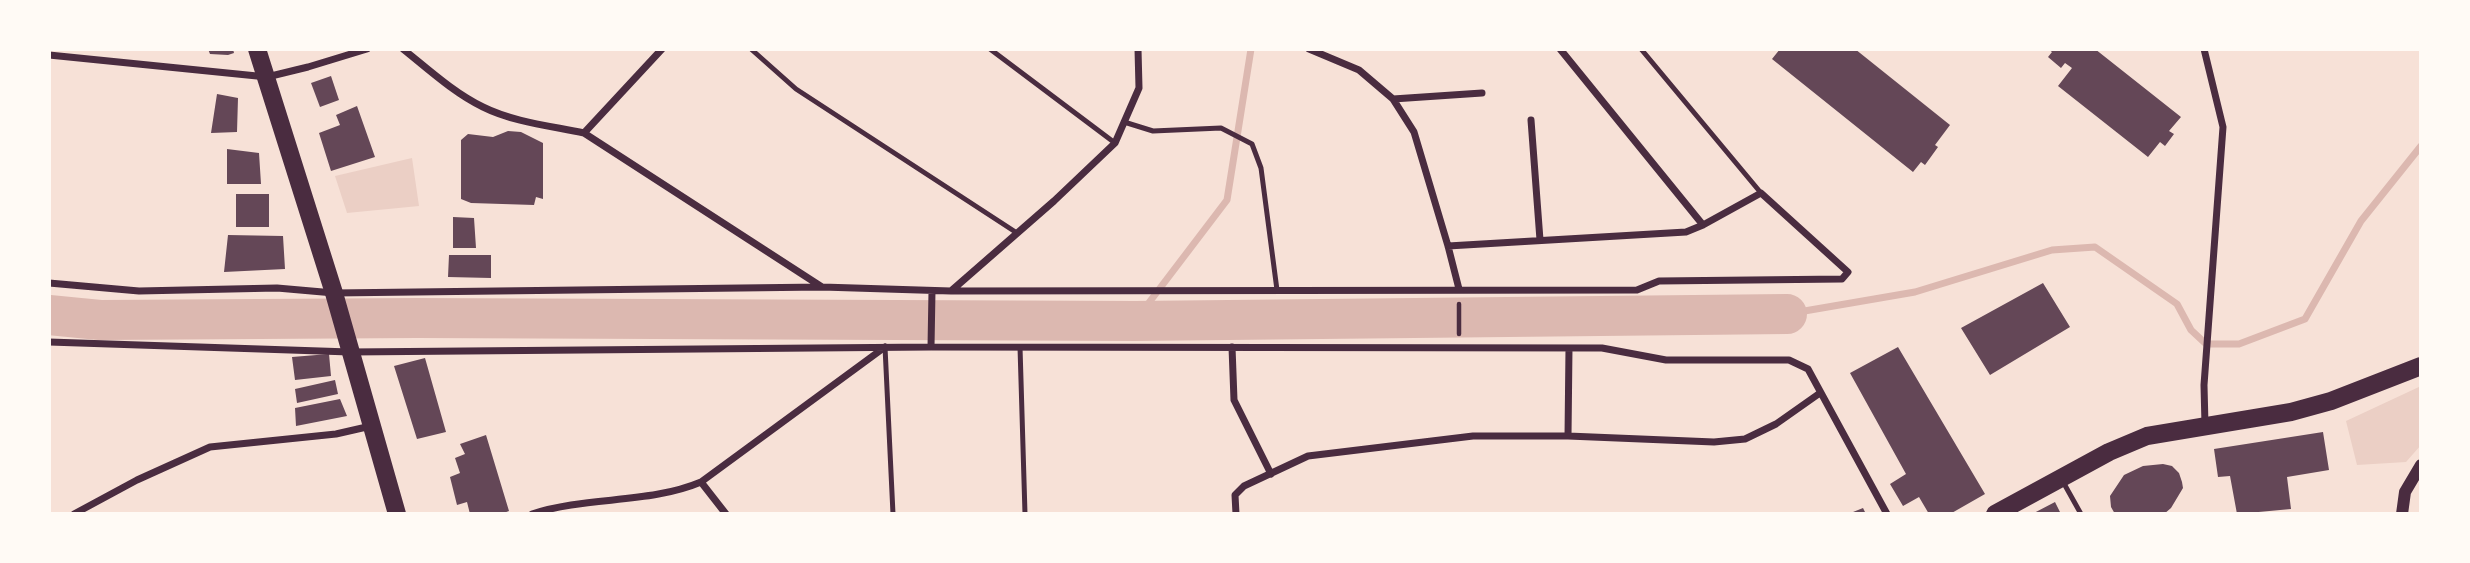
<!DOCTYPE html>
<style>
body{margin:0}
#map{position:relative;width:2470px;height:563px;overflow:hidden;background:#f7e1d7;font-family:Georgia,serif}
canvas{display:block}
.frame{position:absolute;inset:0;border:51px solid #fffaf5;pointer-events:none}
</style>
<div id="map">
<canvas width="2470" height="563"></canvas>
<div class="frame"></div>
</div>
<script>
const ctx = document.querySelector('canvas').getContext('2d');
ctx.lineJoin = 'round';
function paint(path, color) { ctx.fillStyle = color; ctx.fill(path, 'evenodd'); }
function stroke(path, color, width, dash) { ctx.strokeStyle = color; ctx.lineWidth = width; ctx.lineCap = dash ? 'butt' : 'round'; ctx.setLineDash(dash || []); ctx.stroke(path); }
const green = new Path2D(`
 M412,158l7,48 -72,7 -12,-37z
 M2421,386v59l-15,17 -49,3 -11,-44z`);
const stream = new Path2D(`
 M1787,314l128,-22 137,-42 43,-3 82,57 14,26 15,14h33l66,-25 56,-98 60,-75
 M1135,321l92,-121 24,-151`);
const river = new Path2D(`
 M49,315l51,5 317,-2 718,3 652,-7`);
const building = new Path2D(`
 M208,49h25l1,4 -6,2 -18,-1z
 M1780,49h75l95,76 -15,20 3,2 -13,18 -4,-3 -8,10 -141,-113z
 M2048,49h47l86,68 -12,14 5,3 -9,12 -5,-4 -12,15 -90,-71 14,-18 -7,-5 -4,5 -13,-11 4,-5z
 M331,76l8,24 -19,7 -9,-24z
 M217,94l21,4 -1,34 -26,1z
 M357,106l18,51 -44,14 -12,-38 21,-8 -4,-10z
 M508,131l13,1 22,11v56l-7,-2 -2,8 -63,-2 -10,-4v-59l7,-6 25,3z
 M227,149l32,4 2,31h-34z
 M236,194h33v33h-33z
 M453,217l21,1 2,30h-23z
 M228,235l55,1 2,33 -61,3z
 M449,255h42v23l-43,-1z
 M2043,283l27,44 -80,48 -29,-47z
 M1898,347l87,147 -35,20h-21l-10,-17 -16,9 -13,-22 16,-10 -56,-101z
 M329,354l2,22 -36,4 -3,-23z
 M425,358l21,74 -29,7 -23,-73z
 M335,380l3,14 -41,9 -2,-14z
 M340,399l7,17 -51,10 -1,-18z
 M2323,432l6,38 -42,7 4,32 -54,5 -7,-38 -12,1 -4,-28z
 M486,435l23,76 -8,3h-31l-3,-12 -10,3 -7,-28 10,-4 -5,-15 10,-4 -5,-10z
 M2163,464l9,2 7,7 3,9 1,6 -12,20 -7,6h-49l-4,-7 -1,-11 14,-21 19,-9z
 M2055,502l6,12h-29z
 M1863,508l3,6h-18z`);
const path = new Path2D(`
 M1459,304v30`);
const service = new Path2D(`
 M751,49l45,40 221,144
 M990,49l125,94
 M1641,49l120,144
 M1124,122l29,9 68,-3 31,16 9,24 16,122
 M885,347l8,167
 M1020,347l5,167
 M2062,480l19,34`);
const minor = new Path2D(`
 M403,49c25,20 51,44 80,58 30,15 68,19 101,26l78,-84
 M1309,49l50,21 34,29 21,33 34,114 11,43
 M1560,49l143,176
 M2204,49l19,78 -19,258 1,40
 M49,55l218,22 41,-10 59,-18
 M1393,99l89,-6
 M1531,120l9,120
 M584,133l238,154
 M49,283l90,8 138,-3 57,5 488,-6 129,4 103,-90 61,-58 24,-55 -1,-39
 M951,291l686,-1 22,-9 183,-2 6,-7 -87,-79 -58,32 -17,7 -238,14
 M49,342l301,10 581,-5 671,1 64,12h123l19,9 79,145
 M931,347l1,-56
 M1232,347l2,53 37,74
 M1568,436l1,-88
 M701,482l25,32
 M74,514l63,-34 73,-33 126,-13 35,-8
 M532,514c55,-18 117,-10 169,-32l184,-135
 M1236,514l-1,-19 9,-9 64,-30 165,-20h95l146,6 31,-3 31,-15 44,-31`);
const tertiary = new Path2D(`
 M2402,514l3,-22 16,-27`);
const primary = new Path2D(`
 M257,49l77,244 63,221
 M1995,514l114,-62 38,-16 144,-24 40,-11 90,-35`);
paint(green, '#ebcfc5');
stroke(stream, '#dcb8b0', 7);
stroke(river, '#dcb8b0', 40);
paint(building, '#644757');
stroke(path, '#4a2c40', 4.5);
stroke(service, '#4a2c40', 5);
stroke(minor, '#4a2c40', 7);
stroke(tertiary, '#4a2c40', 12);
stroke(primary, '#4a2c40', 18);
</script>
